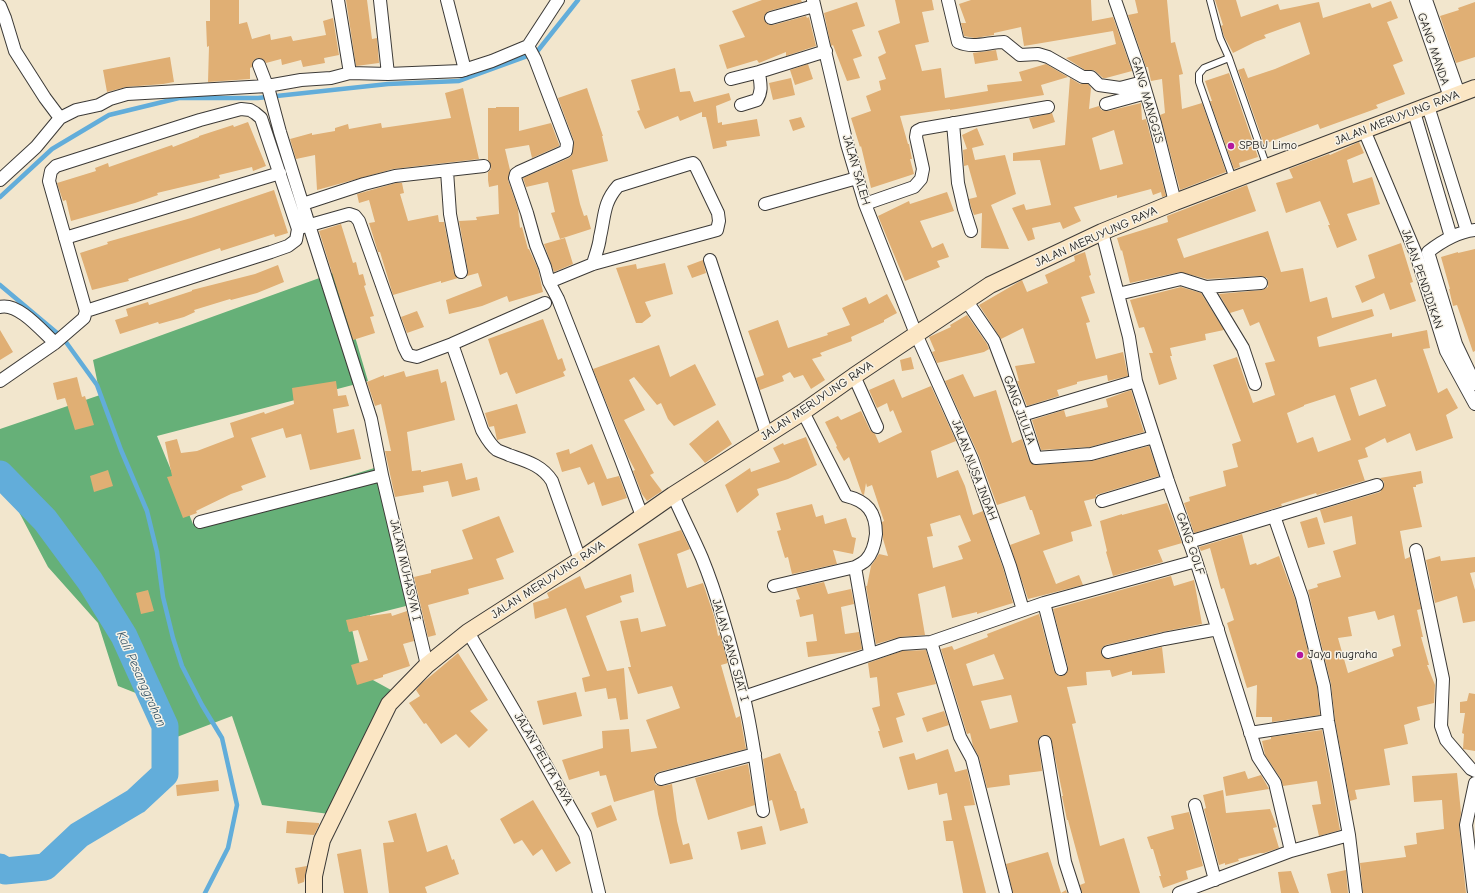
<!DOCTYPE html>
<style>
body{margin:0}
canvas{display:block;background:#f2e6cd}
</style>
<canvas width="1475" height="893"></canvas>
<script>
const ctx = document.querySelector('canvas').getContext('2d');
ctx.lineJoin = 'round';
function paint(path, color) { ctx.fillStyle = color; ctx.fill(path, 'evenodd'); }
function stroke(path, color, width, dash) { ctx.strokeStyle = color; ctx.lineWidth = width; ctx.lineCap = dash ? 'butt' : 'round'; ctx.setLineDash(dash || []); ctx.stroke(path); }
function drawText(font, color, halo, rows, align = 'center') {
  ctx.font = font + ' "Comic Neue",sans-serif'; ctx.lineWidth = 3; ctx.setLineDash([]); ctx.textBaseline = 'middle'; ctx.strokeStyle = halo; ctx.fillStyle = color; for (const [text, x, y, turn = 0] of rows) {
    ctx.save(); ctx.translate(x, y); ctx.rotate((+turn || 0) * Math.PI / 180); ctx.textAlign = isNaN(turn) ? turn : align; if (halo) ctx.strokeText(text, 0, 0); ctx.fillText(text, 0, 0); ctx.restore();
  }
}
const forest = new Path2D(`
 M336,272l32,109 -211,55 36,88 191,-59 34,138 -68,17 12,54 29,16 -62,124 -67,-9 -30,-89 -63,24 -13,-39 -38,-15 -20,-63 -50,-56 -37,-70 -11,-11v-57l100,-34 -7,-35z`);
const stream = new Path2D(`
 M0,197l52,-48 57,-34 70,-17h79l130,-14 71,-3 77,-28 42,-53
 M0,285l63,53 34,47 24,65 26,61 10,41 6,45 10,41 9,28 20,39 20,33 15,67 -9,43 -23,45`);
const river = new Path2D(`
 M0,474l45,46 45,61 34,55 41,90v48l-29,27 -57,34 -34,32 -40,4 -5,-4`);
const building = new Path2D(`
 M210,0h29v24l8,-2 5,17 18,-5 1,6 20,-4 2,5 33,-6 -3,-14 10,-3 6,37 -15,3 1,5 -22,4 -2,-7 -19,5 -1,-6 -15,4 -3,-4 -6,-1 -4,3 -1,6 -2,1v11l-42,3 1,-36 -2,1 -1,-26h4z
 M346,0h21l5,39 5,-1 2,25 -23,3z
 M762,0h39l1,2 -33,9 -5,5v4l5,5h4l33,-9 1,2 2,-1 7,29 -30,10v-4l-27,11 -2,-3 -30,9 -8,-24 26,-8 -13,-26z
 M895,0h37l2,10 -12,2 7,30 -14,3 7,26 19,-3 4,30 43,-7 -1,-6 35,-4 -3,-9 27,-8 22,13 -27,8 3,10 -94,15v-1l-50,7 8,28h1l3,15h-2l4,15 -43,14 -10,-42 -1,1 -9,-29 20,-7 -5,-15 15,-6 -2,-9 7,-2 -8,-22 8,-4 -8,-22 22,-8z
 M971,0h120l1,21 21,-4 19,54 -26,7h-3l-9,-8h-9l-19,-12 50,-14 -3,-13 -89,15 -3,-19 -27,6v2l-19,3 -11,-2 -3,-13h5l-7,-19z
 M1135,0h32l4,43 4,-1 8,32 -4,1 3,34 20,-6 24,69 -46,18 -20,-75 5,-2 -3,-34 -11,2 -3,-14h-2l-18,-52 10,-2z
 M1215,0h21l5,17 37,-13 2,6 39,-8 4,16 47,-15 2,5 19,-7 7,17 -11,4 16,39 -10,4 12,29 -29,11 2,3 -58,21 -2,-5 -54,20 -26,-74 6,-2 4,10 27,-9 35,-15 -10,-32 -36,13 2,3 -11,4 -22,11 -9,-17 -3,-10 2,-1z
 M857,2l8,24 -13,4 10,26 -9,3 7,19 -13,3 -14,-36 -2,1 -7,-33z
 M1475,2v55l-19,6 -16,-47 19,-6 -1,-2z
 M996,50l2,10 -23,4 -2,-11z
 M170,57l4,25 -11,2 -37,3 -19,5 -4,-22z
 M808,64l5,15 -18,6 -5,-15z
 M675,68l5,24 10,-1 4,11 35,-9 2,7 -15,6 2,17 4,-1v3l35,-6 3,17 -34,5 1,5 -14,3 -7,-32h-4v-5l-22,9 -2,-5 -33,13 -8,-18 3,-1 -9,-30z
 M1229,73l29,84 -19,6 1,4 -6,2 -24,-68h2l-7,-20z
 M791,78l4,17 -22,5 -4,-17z
 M1070,78l10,6h8l3,4 -2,21 10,-3 2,4 7,1 33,-8 1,17 4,-1 20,77 -4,1 -1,-5 -8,3 -2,-6 -34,9v-3l-43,12 7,14 -18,8 -3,-7 -28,6 3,11 -7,2 -16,-33 12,-4 2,6 25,-5 -11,-45 -27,1v-8l52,-8zM1114,130l9,34 -23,6 -8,-32z
 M463,88l16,71 -86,10 -76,21 -2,-35 -19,4 -6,-20 22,-6v2l23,-4v-3l13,-4 1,5 32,-6 1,5 69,-10 -6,-25z
 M587,88l16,48h-1l6,25 -36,9 8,34 4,12 3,-1 4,14 -31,10 -9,-26 4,-1 -7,-30 -22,5 -3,-9 46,-20 3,-3 2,-14 -16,-43z
 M496,107h23v24l32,-8 8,21v2l-27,12 -3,-13 -24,4 5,21 -2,10 10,29 2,19 2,-1 6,22h1l9,20 5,23 -34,10 -2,-6 -25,10 -33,8 -3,-14 36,-14 -4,-13 -11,3 1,-5 -9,-50 18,-1 -1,-3 23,-3 -1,-29 -9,2 -1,-7v-8l3,-3v-3l-3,-6v-52h8z
 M1052,113l3,9 -22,7 -4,-11z
 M801,117l4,10 -12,4 -4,-11z
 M248,122l18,44 -13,5 -1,-4 -33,8 1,3 -63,15 1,2 -23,8 -64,18 -5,-21 -3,1 -6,-18 39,-12 -1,-3 13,-5 1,4 63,-22 1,2 26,-10v-1l34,-11 1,2z
 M977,128l7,17 -12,3 3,12 30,-5 11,39 -25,11 18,44 -28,-1 1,-35 -8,2 -3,-8 -2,-8 8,-2 -9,-32 -4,1 -1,-16 4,-1 -5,-14z
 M1359,142l5,11 -17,7 6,23 19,-6 8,27 -33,10 10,26 -20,8 -9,-23h2l-10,-24 -34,12 -10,-30 17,-5 -4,-9 40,-15 1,1z
 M396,183h6l2,10 -4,1 8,27 30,-6 1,7h5l10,51 4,5 -17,5v-2l-48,14 -13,-43h-2l-9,-29 6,-1 -6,-22 -10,3 -2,-9z
 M1247,185l9,26 -79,28 7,19 84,-27 13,41 22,-4 7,34 17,-5 5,21 40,-9 2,7 -57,21 2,10 73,-14v4l35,-7 3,18 -7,1 15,44 9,-5 11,20 -12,7 7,23 -37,13 -6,-18 -23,10 -2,-5 -20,10 3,9 -10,3 7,21 2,-1 -50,15 -1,-2 -35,11 1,2 -88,27 -10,-30 6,-2 -1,-4 37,-11 -3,-15 15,-4 -6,-23 9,-3 -28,-76 24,-8 16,46 22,-8 -10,-32 10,-2 -16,-39 -9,4 -7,-17 -13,4 -11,-19 43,-4 6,-3v-5l-1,-4 -6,-2 -54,3 -27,-7 -50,11 -8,-33 -1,1 -4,-13 51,-16 -1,-6zM1376,379l10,27 -27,10 -9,-28zM1335,395l16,45 -33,12 -5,-15 -16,6 -10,-30 17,-7v-1z
 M274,190l14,43 -13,4 -1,-3 -53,17 -1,-3 -92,31 1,2 -37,9 -12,-37 28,-9 -1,-2 84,-24z
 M947,192l7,19 -34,10 12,27 11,-5 6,14 -12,4 3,6 -35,14 -27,-65 31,-15 1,3z
 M341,224l12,39 3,-1 3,13 4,-1 3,11 -2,1 10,30 -4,1 5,16 -22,7 -34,-109z
 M565,238l8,26 -19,8 -10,-28z
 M1401,243l12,39 -3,1 6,18 -26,9 -6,-17 -22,10 -7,-17 20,-8 -7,-23z
 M1475,249v102l-2,1 -16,-47 -4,1 -4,-17h1l-9,-32 17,-5v1z
 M1085,252l6,23 -2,1 6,17 -14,4 9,25 -4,1 10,36 27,-7 5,24 -20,5 -1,-6 -30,7v2l-20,6 2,6 -32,10 -10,-25h2l-4,-15 20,-3 -12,-35 -22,11 -22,-34 43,-25 5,12 21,-9 -3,-8 30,-14 -1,-5z
 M703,260l3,13 -14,5 -5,-12z
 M665,263l8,31 -28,8 6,14 -9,7h-6l-20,-55 20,-4 1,5z
 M278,265l6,17 -27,11 -26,7 -1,-1 -36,11 1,2 -11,5 -25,7 -1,-2 -38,12 -5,-14 13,-4 -2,-7 22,-7 1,3 43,-14v-1l63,-16z
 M1181,287l20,6 23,37 -19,4 1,6 -36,8 2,8h-2l7,23 -18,6 -10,-32h4l-9,-26 -5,1 -9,-28z
 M887,294l10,19 -13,7v2l-33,15 1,4 -32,12 2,3 -10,3 13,21 -14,9 -8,-14 -9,3 -4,-6 -8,4 2,5 -24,9 -4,-12 8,-3 -16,-44 30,-11 10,28 40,-13 -1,-2 23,-8 -8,-17 24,-11 3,7z
 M417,311l7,16 -17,6 -6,-16z
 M967,315l20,29 2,5 -5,3 -47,11 -5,-11 3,-1 -6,-14 22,-10 -1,-2z
 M543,319l15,41 4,-2 4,12 -3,2 2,4 -49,18 -9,-22 -7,3 -12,-36z
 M0,330l13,22 -13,8z
 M659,345l11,32 25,-13 21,41 -42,21 -6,-7 -7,-16 -4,2 -23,-28 -5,3 16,30 -21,10 30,53 -4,2 12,16 -15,10 -5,-7 -9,-23 2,-1 -7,-13 -35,-88z
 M911,357l3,12 -12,2 -2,-11z
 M438,369l3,14 5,-2 9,39 -48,12 5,39 9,-1v2l41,-9 4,17 11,-3 3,13 -28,7 -4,-16 -25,5 1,6 -29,5 -10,-46h6l-10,-47 -6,2 -8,-24 17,-7v2l20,-6 2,6z
 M963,374l11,23 22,-7 16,53 10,-4 7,21 5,5 58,-4 57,-15 10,30 -63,19v3l-12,3 8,25 -21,6 2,9 -30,10 13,33 23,-9 4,10 -55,14 -18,-54 30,-11 -8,-24h-2l-5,-14 -28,9 -18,-49 -34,-75z
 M77,377l5,20 3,-1 9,29 -19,5 -10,-32 -8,2 -4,-17z
 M894,379l8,19 29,-12 25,55 -25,10 6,27 21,-8 7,16 8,29 10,-4 20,57 10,35 -36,11v-2l-25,6 -7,-32 -27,8 7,41 -25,2 -24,7 -10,-58h1l4,-20 8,-12 9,2 -5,-17 -1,-17 2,-1 -12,-36 -5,2 -1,-4 -2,12 -2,-1 -13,-37 -5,4 -8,-14 1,-1 -12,-24 13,-6 3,4 20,-9 9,19 5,4 4,9 23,-11 -9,-22 -3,2 -3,-9 -10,5 -8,-18zM960,515l11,26 -13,5 5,13 -30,9 -6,-31 6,-1 -3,-12z
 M336,381l2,15 8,-1 3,11 -16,3 4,24 17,-4 7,30 -51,11 -9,-36 -15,4 -3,-10 -32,10 15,39 -25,9 2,4 -12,4 -35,17 1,2 -14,5 -16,-41 5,-1 -7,-34 12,-3 4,14 16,-2 37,-14 -4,-14 34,-11 1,2 29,-10 -2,-16z
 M1131,390l13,42 -54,15 -49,3 -9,-30 32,-10 2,7 42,-10 -2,-8z
 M517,404l9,29 -29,7 -3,-14 -5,1 -4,-14z
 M718,420l14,24 -27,19 -16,-19z
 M806,437l11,28 -29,14 -31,10 2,6 -22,18 -12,-28 25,-17 1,4 29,-10 -7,-14 10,-5 1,2z
 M592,444l15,35 12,-3 8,22 -25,8 -8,-24 -6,3 -8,-18 -18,5 -6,-19 13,-4 1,5z
 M108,470l5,16 -19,6 -4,-16z
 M1421,471l2,12 -7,2v2h-3l9,40 -22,4 5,28 5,-2 11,52 -4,1 6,27h-2l8,28h-2l8,20 -1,18 -17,4 3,13 -16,5 4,19 -24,5 6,36 -35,5 2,9 -7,2 -15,-81 -4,-36 -23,-94 10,-3 -1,-3 24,-7 -8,-26 23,-7 -4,-28 -28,7 -4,-13 60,-18 4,-6v-4l-4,-4zM1375,611l3,9 16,-5 7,31 -9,3 2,7 -46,17 -10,-35 14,-2 -4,-19z
 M1167,503l15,40 -24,7 5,12 -50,14 -7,-24 1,-1 -7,-30 22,-7v1z
 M812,504l4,13 7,-2 2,9 21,-6 6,19 4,1 -3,16 -20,-4 4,14 -45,10 -4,-17 -3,1 -8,-27 4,-1 -5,-17z
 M499,516l15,36 -18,7 8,20 -36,10 1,5 -41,11 8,30 -8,2 -14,-60 17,-4v-3l42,-11 -11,-29z
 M1317,517l8,27 -17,4 -8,-26z
 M681,530l9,19 -13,5 10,34 16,-5 11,33 4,20 2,-1 8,28 -7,2 15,53 4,-2 6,33 -87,23 -4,2 -1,7 2,4 7,1 9,-2 5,37 6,24 6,-2 4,16 -23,5 -12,-50 -4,-24 -40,12 -8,-27 -6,1 -1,-5 -30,9 -7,-20 41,-12 -1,-17 27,-2 2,23 26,-4 -11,-28 34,-12 -8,-22 -34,8 -10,-27h3l-11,-46 18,-3 3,14 25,-6 -28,-82z
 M1242,534l8,31 6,-2 1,2 22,-9 16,43 22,88 3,28 -48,7v-5h-16l1,-32 -10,3 -20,-65 7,-3 -10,-32 -3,1 -11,-41 -9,3 -2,-4z
 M1440,556l1,5 34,-4v15l-5,1 5,17v31l-12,2 -6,-27 -22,7 -9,-43z
 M631,574l3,18 -14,4 2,6 -36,14 21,55 17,-3 4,51 -8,1 -4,-22 -8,1 -2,-11 -21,4 -3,-14 8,-2 -24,-68 -31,11 -2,-16 16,-5 -2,-5 33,-17 5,13z
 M1171,576l3,10 20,-6 8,44 -40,8 -56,13 -3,2 -2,3 2,7 6,2 53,-12 3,26 -33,2v-4l-20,6 -2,-7 -24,2 1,13 -20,2 9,36 -4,1 28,122 24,-8 16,55h-58l-2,-8 5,-2 -17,-63h-1l-5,-24h1l-12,-58 -7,-3 -3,1 -3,4 4,31 -33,4 1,10 -23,3 -8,-31 -6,-11 -3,-13 -3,1 -26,-85 11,-3 2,4 34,-13 -1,-3 52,-20 15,57 5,5h4l5,-5v-4l-15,-58zM994,654l10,25 -31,7 -7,-22zM1011,695l7,27 -28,7 -9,-28z
 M824,582l4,12 23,-5 3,15 -13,3 4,27 14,-2 3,17 -6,2 -48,6 -2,-15 11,-1 -4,-27 -13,3 -4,-17 4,-1 -4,-11z
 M148,590l6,21 -13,3 -5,-21z
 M407,611l7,30 -11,3 7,22 -27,9v2l-26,8 -6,-20 17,-5 -10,-30 -9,2 -3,-12 24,-5v1l21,-3 1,3z
 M926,650l10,34 -39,9 8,22 -9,3 7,24 -20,6 -5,-17h2l-8,-23 8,-2 -3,-29 -7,1 -2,-15 34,-12z
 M458,653l30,47 -18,11 18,19 -19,18 -13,-14 -15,10 -15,-21 -2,1 -15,-21 11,-7 -4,-6 5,-6z
 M576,692l6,24 -39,9 -6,-24z
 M1469,693l6,1v57l-12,-2 1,-15 -2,-1 3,-20h-5v-11l7,-1z
 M944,711l5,14 -22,7 -5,-14z
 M1322,730l18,100 -21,6 -7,-31 9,-1 -4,-23 -34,5 -2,-7 -16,-24 -3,-14 9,-2v-2z
 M948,749l7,23 12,-3 8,36 -11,1 22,87h-23l-10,-52h-7l-3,-20 9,-1 -5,-27 -8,2 -2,-12 -29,7 -9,-33 15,-4 2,7z
 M780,753l15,38h1l5,18 3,-1 4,15 -28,8 -8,-31 -3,1 -6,-42z
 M748,764l7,41 -47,15 -13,-42z
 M1245,771l3,8 13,-4 8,14 -43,7 -3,-19z
 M1457,773l4,40 -2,13 7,67h-103l-3,-30 46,-6 -2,-11 13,-2 -1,-11 28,-4 -2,-29 -28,2 -2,-26z
 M218,780l1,11 -42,5 -1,-11z
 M1223,790l3,23 44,-4 7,18 -4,1 6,20 -15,5h-4l-22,6 1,2 -14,4v-2l-6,2 -15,-56 2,-1 -3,-13z
 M533,800l38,63 -15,9 -14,-23 -9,7 -11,-16 -8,4 -14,-25z
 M611,805l6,15 -20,8 -6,-15z
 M1189,812l14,54 -17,5 2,8 -25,9 -4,-12h2l-8,-27h-2l-4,-12 27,-8 -3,-13z
 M416,813l11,39 20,-7 5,15 2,-1 5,15 -34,13 2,6h-38l-6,-50 11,-1 -6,-21z
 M287,821l32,2v2l-5,10 -28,-2z
 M762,826l4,18 -25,6 -4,-18z
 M361,849l7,44h-24l-7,-39z
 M1048,852l13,41 5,-3 1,3h-54l-7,-29z
 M307,866l-3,16 -6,2 -3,-16z
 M1346,870l2,23h-17l-4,-19z
 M1291,871l8,22h-18l-3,-21z`);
const service = new Path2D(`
 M1210,0l10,38 9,20 38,109
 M1229,58l-25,10 -5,6v8l34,97`);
const minor = new Path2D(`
 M338,0l12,73
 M380,0l8,74
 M447,0l18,70
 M813,0l34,144 18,60 51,130 56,125 38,107 13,44
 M948,0l10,42c15,7 31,0 46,0l16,13 18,-1 10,3 35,20h8l8,8 21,3 23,-6
 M1115,0l24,69 16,54 20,79
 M1416,0l34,97
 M1426,0l33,94
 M0,6l5,12 10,33 30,47 15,20
 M771,18l43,-12
 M528,46l7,13 32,84 -1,8 -47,21 -3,2 -1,4 12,35 9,32 9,22 4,15 9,17 63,161 21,56
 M731,79l28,-7 67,-21
 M1106,104l40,-11
 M741,105l16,-5c6,-10 3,-17 2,-28
 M1428,106l39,125
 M1414,112l37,125
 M953,123l5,60 6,26 7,22
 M1364,130l52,124 30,97 29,53
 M447,171l3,43 11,58
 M0,180l36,-33 24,-29 16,-8 23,-5 11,-6 17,-5 140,-8 34,-6 30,-2 19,-5 38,1 73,-3 31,-10 36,-15 30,-46
 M303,204l61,-20 31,-8 89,-10
 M765,204l92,-26
 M865,204l49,-17 7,-8 2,-10 -7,-32 1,-6 4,-2 127,-22
 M303,227l46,-13 6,2 4,5 45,126 4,8 9,2 35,-13 93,-41
 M1475,230c-18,2 -33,11 -47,22l28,92 19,40
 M1102,232l27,105 7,44 32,100 28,80 62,196 17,26 16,68
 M65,238l215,-65
 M710,260l57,175
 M549,282l44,-18 124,-34 2,-9 -1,-8 -23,-48 -2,-2 -4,1 -71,22c-15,17 -13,30 -18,51 -1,10 -5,19 -7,27
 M1206,287l55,-4
 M1118,294l63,-15 25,8 37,61 12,36
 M966,300l28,41 28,74 14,43 55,-4 63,-17
 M0,307c18,-5 42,24 55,36
 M452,344l30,86c4,7 8,15 15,20 4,2 8,3 12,5 17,6 33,10 43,26l28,79
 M854,376l23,51
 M0,381l55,-38 29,-25 2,-7 -37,-130 2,-10 5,-5 144,-46 41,-11 9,1 5,3 6,5 37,111 -2,11 -8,6 -17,6 -185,59
 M803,412l43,84c21,5 30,16 30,38 -1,9 -3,19 -10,26 -3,3 -7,5 -11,7l15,86
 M1022,415l114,-34
 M382,475l45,190
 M673,495c9,21 20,42 29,63 18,44 31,94 42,140 9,37 13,75 19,113
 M1102,501l66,-20
 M1274,516l28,81 22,89 4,35 21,114 7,58
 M200,522l182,-47 -11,-56 -62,-194 -29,-93 -11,-41 -10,-26
 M1189,542l188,-57
 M1416,550l27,129 -2,47 5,14 25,29 4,2
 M774,586l81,-19
 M1044,603l17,66
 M468,632l67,114 50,88 14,59
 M1108,652l56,-13 54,-10
 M744,697l157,-53 30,-2
 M1250,733l78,-12
 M1045,742l20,120 10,31
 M661,779l94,-25
 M1195,805l20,75
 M1006,893l-34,-134 -12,-22 -29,-95 113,-39 152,-42
 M1179,893l112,-42 58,-16
 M1474,893l-8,-68 9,-42`);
const secondary = new Path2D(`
 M314,893v-17l8,-36 67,-136 38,-39 41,-33 112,-72 93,-65 130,-83 51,-36 136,-91 112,-53 73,-30 300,-114`);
const markers = [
 [1231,146,4,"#b5179e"],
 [1300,655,4,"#b5179e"]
];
const streetNames = [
 ["GANG MANDA",1433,49,71],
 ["GANG MANGGIS",1147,100,74],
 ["JALAN MERUYUNG RAYA",1397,118,-21],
 ["JALAN SALEH",856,170,74],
 ["JALAN MERUYUNG RAYA",1096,237,-24],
 ["JALAN PENDIDIKAN",1422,279,71],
 ["JALAN MERUYUNG RAYA",817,401,-34],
 ["GANG JIULIA",1019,410,70],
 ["JALAN NUSA INDAH",974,470,69],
 ["GANG GOLF",1190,544,71],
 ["JALAN MUHASYM I",405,570,77],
 ["JALAN MERUYUNG RAYA",548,580,-33],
 ["JALAN GANG SIAT I",730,650,74],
 ["JALAN PELITA RAYA",543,759,60]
];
const poiNames = [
 ["SPBU Limo",1239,146],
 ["Jaya nugraha",1308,655]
];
const waterNames = [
 ["Kali Pesanggrahan",141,679,66]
];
paint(forest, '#66b078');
stroke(stream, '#62adda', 4.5);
stroke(river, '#62adda', 27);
paint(building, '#e0af74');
stroke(service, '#3c3a37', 8);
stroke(minor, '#3c3a37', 14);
stroke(secondary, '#3c3a37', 18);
stroke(service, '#fff', 6);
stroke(minor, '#fff', 12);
stroke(secondary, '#fbe6c4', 16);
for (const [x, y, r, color] of markers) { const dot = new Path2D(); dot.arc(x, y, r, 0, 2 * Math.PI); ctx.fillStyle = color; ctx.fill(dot); stroke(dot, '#f7f3e8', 1.5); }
drawText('12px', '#1c1c1c', '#f7f3e8', streetNames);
drawText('12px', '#1c1c1c', '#f7f3e8', poiNames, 'left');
drawText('italic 13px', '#385668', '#f7f3e8', waterNames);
</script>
